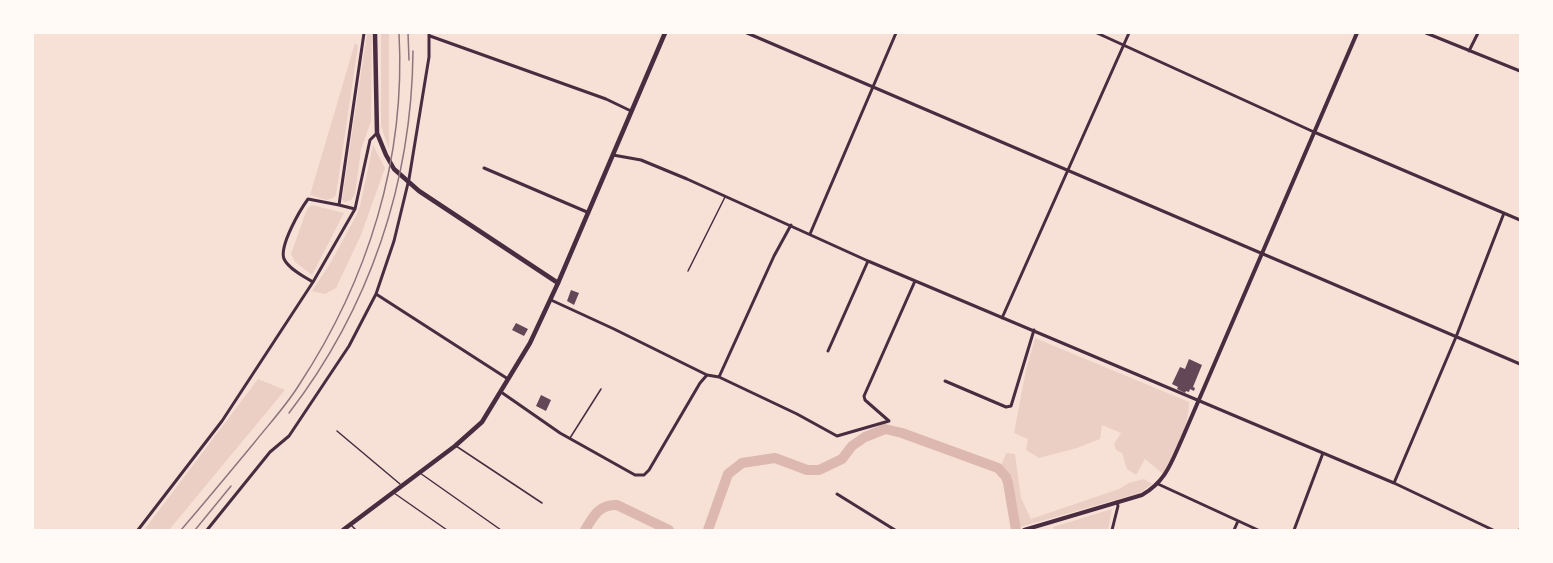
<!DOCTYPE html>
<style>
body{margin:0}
#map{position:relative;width:1553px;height:563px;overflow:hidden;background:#f7e1d7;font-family:"Fira Sans Condensed",sans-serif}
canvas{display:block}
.frame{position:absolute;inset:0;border:34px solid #fffaf5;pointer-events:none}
</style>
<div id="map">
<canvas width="1553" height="563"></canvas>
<div class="frame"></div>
</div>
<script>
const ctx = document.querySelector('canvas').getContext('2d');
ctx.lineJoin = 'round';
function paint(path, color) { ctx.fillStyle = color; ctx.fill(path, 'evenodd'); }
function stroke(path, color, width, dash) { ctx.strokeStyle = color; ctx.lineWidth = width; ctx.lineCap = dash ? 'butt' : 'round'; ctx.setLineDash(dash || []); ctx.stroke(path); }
const green = new Path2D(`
 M367,33h5l-1,88 -10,29 -6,44 -4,6 -6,2 -3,-2z
 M381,33h8v116l-8,-23z
 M355,43l3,3 -22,149 -3,3 -6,2 -17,-5z
 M373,145l12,23 -24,67 -25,53 -11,6 -13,-3 19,-29 25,-46 4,-10z
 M312,205l32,8 -32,62 -17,-13 -4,-8 16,-45z
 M1035,338l154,64c0,26 -14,49 -26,72l-18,-15 -9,16 -9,-6 -5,-16 -6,-3 -2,-6 7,-11 -19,-8 -2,14 -23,9 -38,10 -13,-8 2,-11 -14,-6 12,-63z
 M258,379l27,11 -116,140h-25z
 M1006,453l9,1 6,44 10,21 88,-30 10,-6 15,-4 8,5 -12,9 -120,34 -15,-55 -4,-6z
 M1112,509l-4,21h-54l-1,-3z`);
const river = new Path2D(`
 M585,530c8,-13 14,-26 32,-25l52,25
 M708,530l20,-56 14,-11 33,-5 32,12h12l23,-11 10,-13 13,-9 20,-8 17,4 96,35 8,9 2,6 8,47`);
const building = new Path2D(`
 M571,290l8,3 -5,12 -7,-4z
 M516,323l12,6 -4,7 -12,-6z
 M1189,359l13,6 -9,22 2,1 -1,3 -4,-2 -1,3 -3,-1 -1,2 -8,-4 1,-2 -6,-3 8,-17 5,2z
 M541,395l10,5 -5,11 -10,-5z`);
const service = new Path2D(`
 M688,271l37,-74
 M337,431l63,53
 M570,438l31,-49
 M456,446l86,57
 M420,473l81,57
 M394,493l53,37
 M351,525l5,5`);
const minor = new Path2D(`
 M747,33l773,331
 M1097,33l217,99 206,88
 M1426,33l94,38
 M430,36l176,63 25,12
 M1469,51l9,-18
 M613,155l28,5 46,19 181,82 526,222 99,47
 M484,168l103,44
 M355,209l-16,-4 25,-172
 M810,234l86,-201
 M313,282c-9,-5 -24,-13 -29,-23 -5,-13 16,-49 24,-60l31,6
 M376,294l132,85
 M551,300l63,29 93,46 12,2 78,37 40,22 52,-15
 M1002,318l127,-285
 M828,351l40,-90
 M719,377l55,-121 17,-31
 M945,381l61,26 5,-1 23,-76
 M501,392l59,41 75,42h9l5,-5 51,-87 7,-8
 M889,421l-24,-21 -1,-4 51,-115
 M1394,483l62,-146 48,-124
 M1158,484l100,46
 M837,494l58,36
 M138,530l84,-109 91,-139 42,-73 15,-69 7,-7
 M207,530l63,-78 19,-16 60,-90 27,-52 18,-53 15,-62 20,-122v-24
 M1112,530l6,-24 -1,-4
 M1234,530l4,-9
 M1294,530l29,-77
 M1520,530v-1`);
const tertiary = new Path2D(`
 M1024,530l118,-35c24,-14 29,-32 40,-56l175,-406`);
const secondary = new Path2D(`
 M558,283l107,-250`);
const primary = new Path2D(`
 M343,530l112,-84 27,-24 48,-79 28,-60 -139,-92 -25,-22 -8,-14 -9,-22 -2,-100`);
const rail = new Path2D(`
 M408,33l1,27
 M289,413c80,-104 123,-230 124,-362
 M181,530c25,-29 49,-58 73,-87 15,-19 32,-37 45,-58 69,-105 107,-226 100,-352
 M195,530l36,-44`);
paint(green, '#ebcfc5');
stroke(river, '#dcb8b0', 10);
paint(building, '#644757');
stroke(service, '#4a2c40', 1.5);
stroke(minor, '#4a2c40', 3);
stroke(tertiary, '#4a2c40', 4);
stroke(secondary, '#4a2c40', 4.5);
stroke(primary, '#4a2c40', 4.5);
stroke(rail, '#8f747c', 1.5);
</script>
